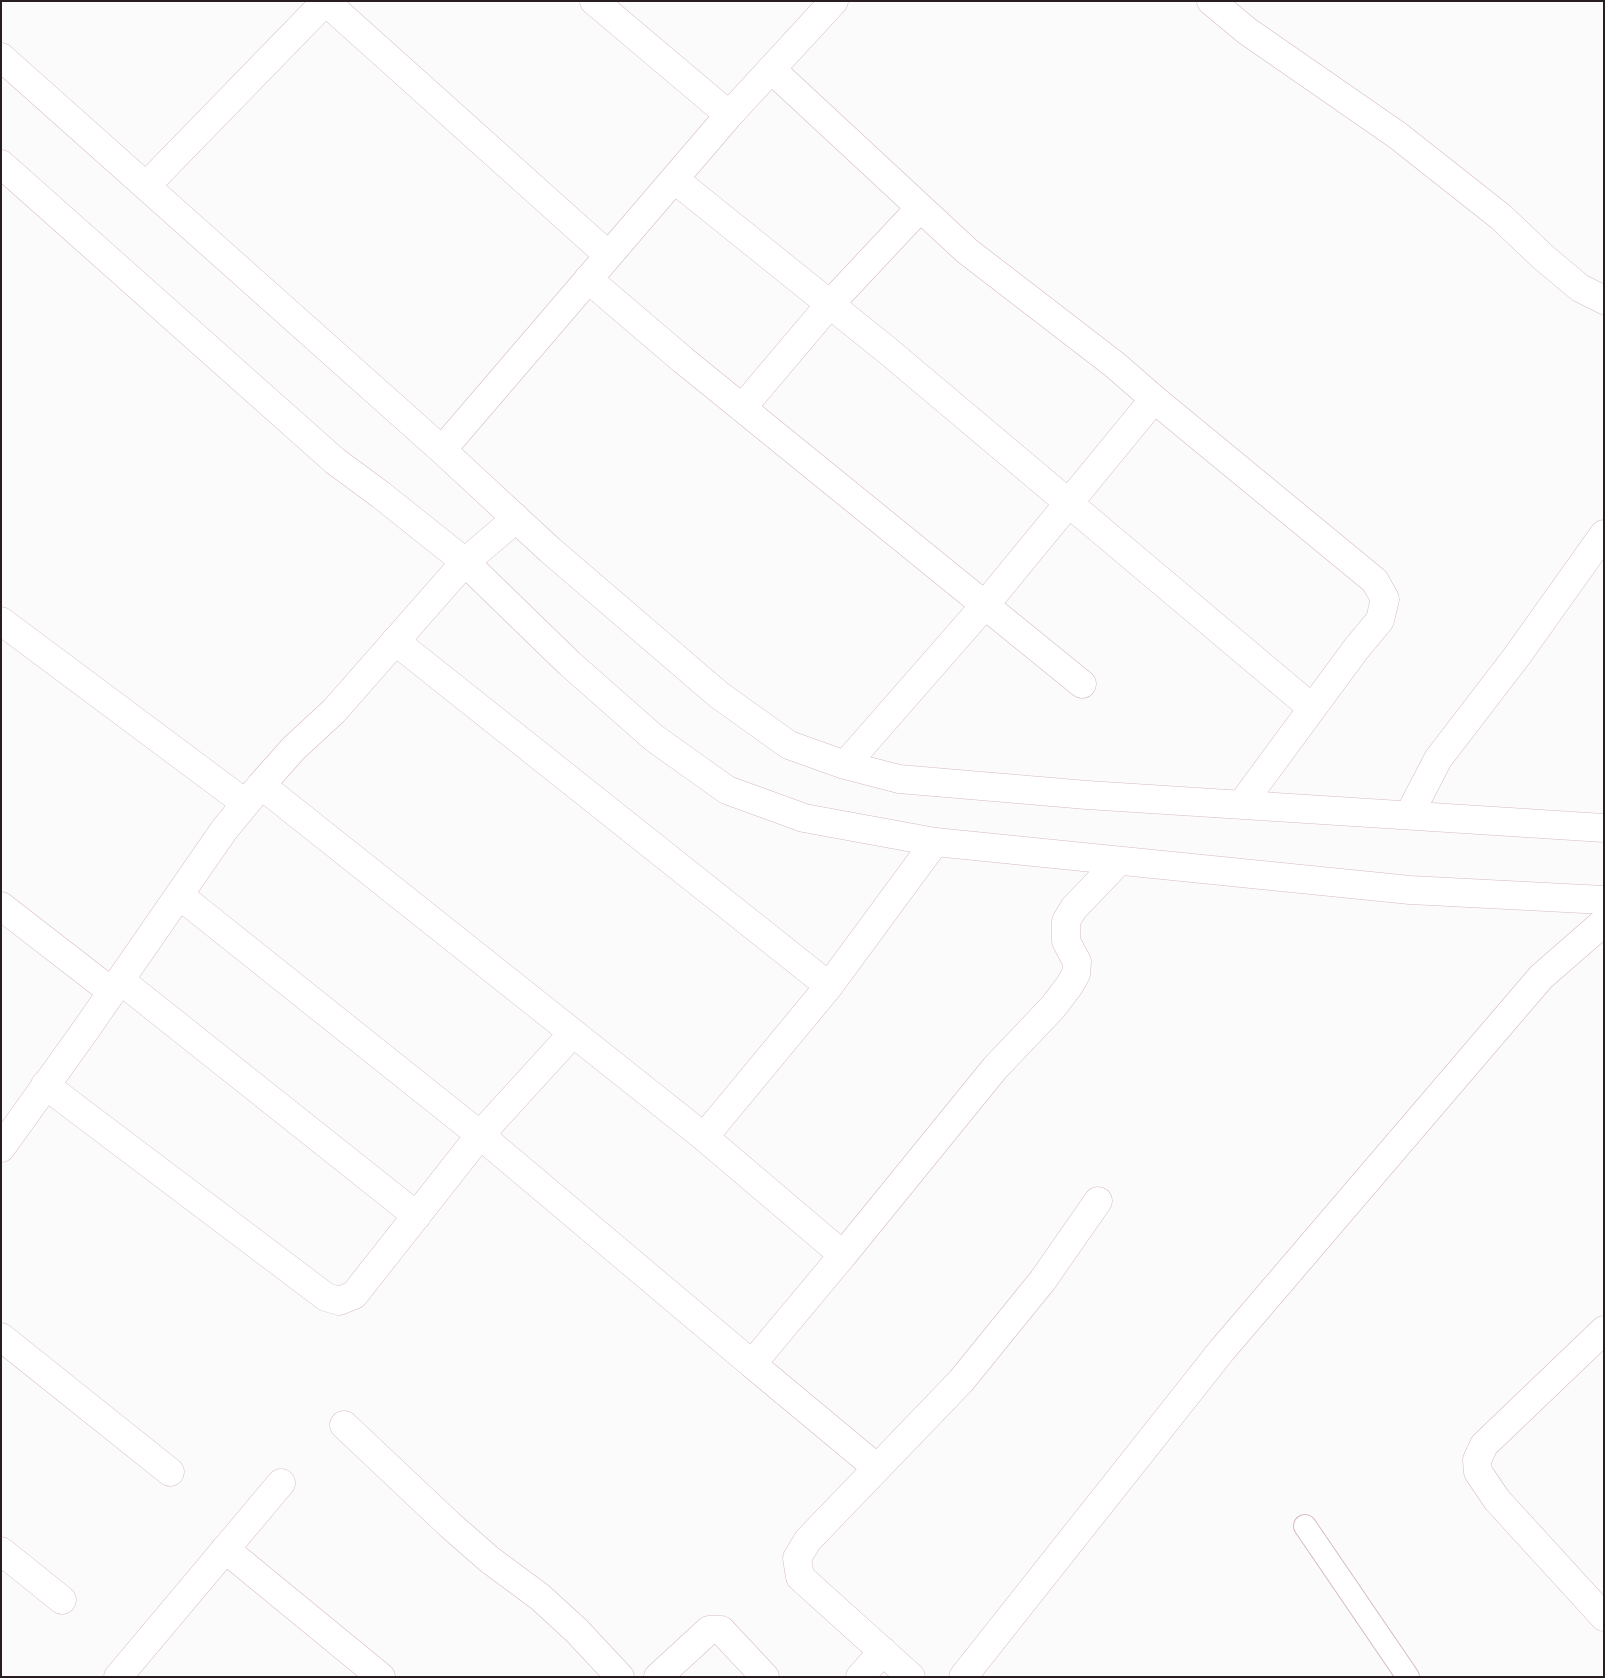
<!DOCTYPE html>
<style>
body{margin:0}
#map{position:relative;width:1605px;height:1678px;overflow:hidden;background:#fbfbfb;font-family:Rubik,sans-serif}
canvas{display:block}
.frame{position:absolute;inset:0;border:2px solid #281e22;pointer-events:none}
</style>
<div id="map">
<canvas width="1605" height="1678"></canvas>
<div class="frame"></div>
</div>
<script>
const ctx = document.querySelector('canvas').getContext('2d');
ctx.lineJoin = 'round';
function stroke(path, color, width, dash) { ctx.strokeStyle = color; ctx.lineWidth = width; ctx.lineCap = dash ? 'butt' : 'round'; ctx.setLineDash(dash || []); ctx.stroke(path); }
const lane = new Path2D(`
 M1305,1526l103,151`);
const street = new Path2D(`
 M325,1l283,254
 M594,1l135,114
 M1211,1l36,30 150,104 104,82 42,40 37,31 24,12
 M1,57l441,393 108,100 169,145 70,50 56,20 54,14 188,16 517,33
 M771,69l196,182 148,114 39,34 221,182 10,18 -5,21 -24,29 -115,156
 M674,179l214,172 424,357
 M146,186l180,-185
 M588,279l95,81 399,324
 M742,408l88,-104 90,-96
 M442,450l287,-335 105,-114
 M1,621l244,182
 M395,641l434,345 106,-144
 M845,765l140,-160 169,-206
 M261,785l443,352 125,-151
 M1409,815l29,-56 79,-103 87,-122
 M179,895l301,240 272,229 91,-109
 M1,906l111,86
 M120,980l297,236
 M45,1085l281,212 13,4 15,-6 126,-160 93,-102
 M704,1137l139,118 152,-187 58,-61 16,-21 7,-12 1,-12 -11,-21v-20l8,-13 45,-47
 M1,1148l86,-120 137,-198 37,-45 33,-37 40,-37 131,-149 40,-34 10,-11
 M1604,1330l-120,115 -7,15 1,12 19,28 107,117
 M1,1337l169,135
 M752,1364l125,104
 M344,1425l106,100 40,35 50,37 37,34 43,46
 M225,1549l156,128
 M1,1551l61,49
 M118,1677l163,-194
 M658,1677l51,-47h12l44,47
 M860,1677l23,-26
 M911,1677l-111,-100 -3,-19 11,-18 153,-159 82,-101 55,-79
 M963,1677l259,-327 319,-373 63,-55`);
const secondary = new Path2D(`
 M1,164l334,297 46,34 84,67 104,101 85,75 73,52 77,28 131,24 475,48 194,10`);
stroke(lane, '#d6bac4', 24);
stroke(street, '#d6bac4', 29);
stroke(secondary, '#d6bac4', 29);
stroke(lane, '#fff', 22);
stroke(street, '#fff', 28);
stroke(secondary, '#fff', 28);
</script>
